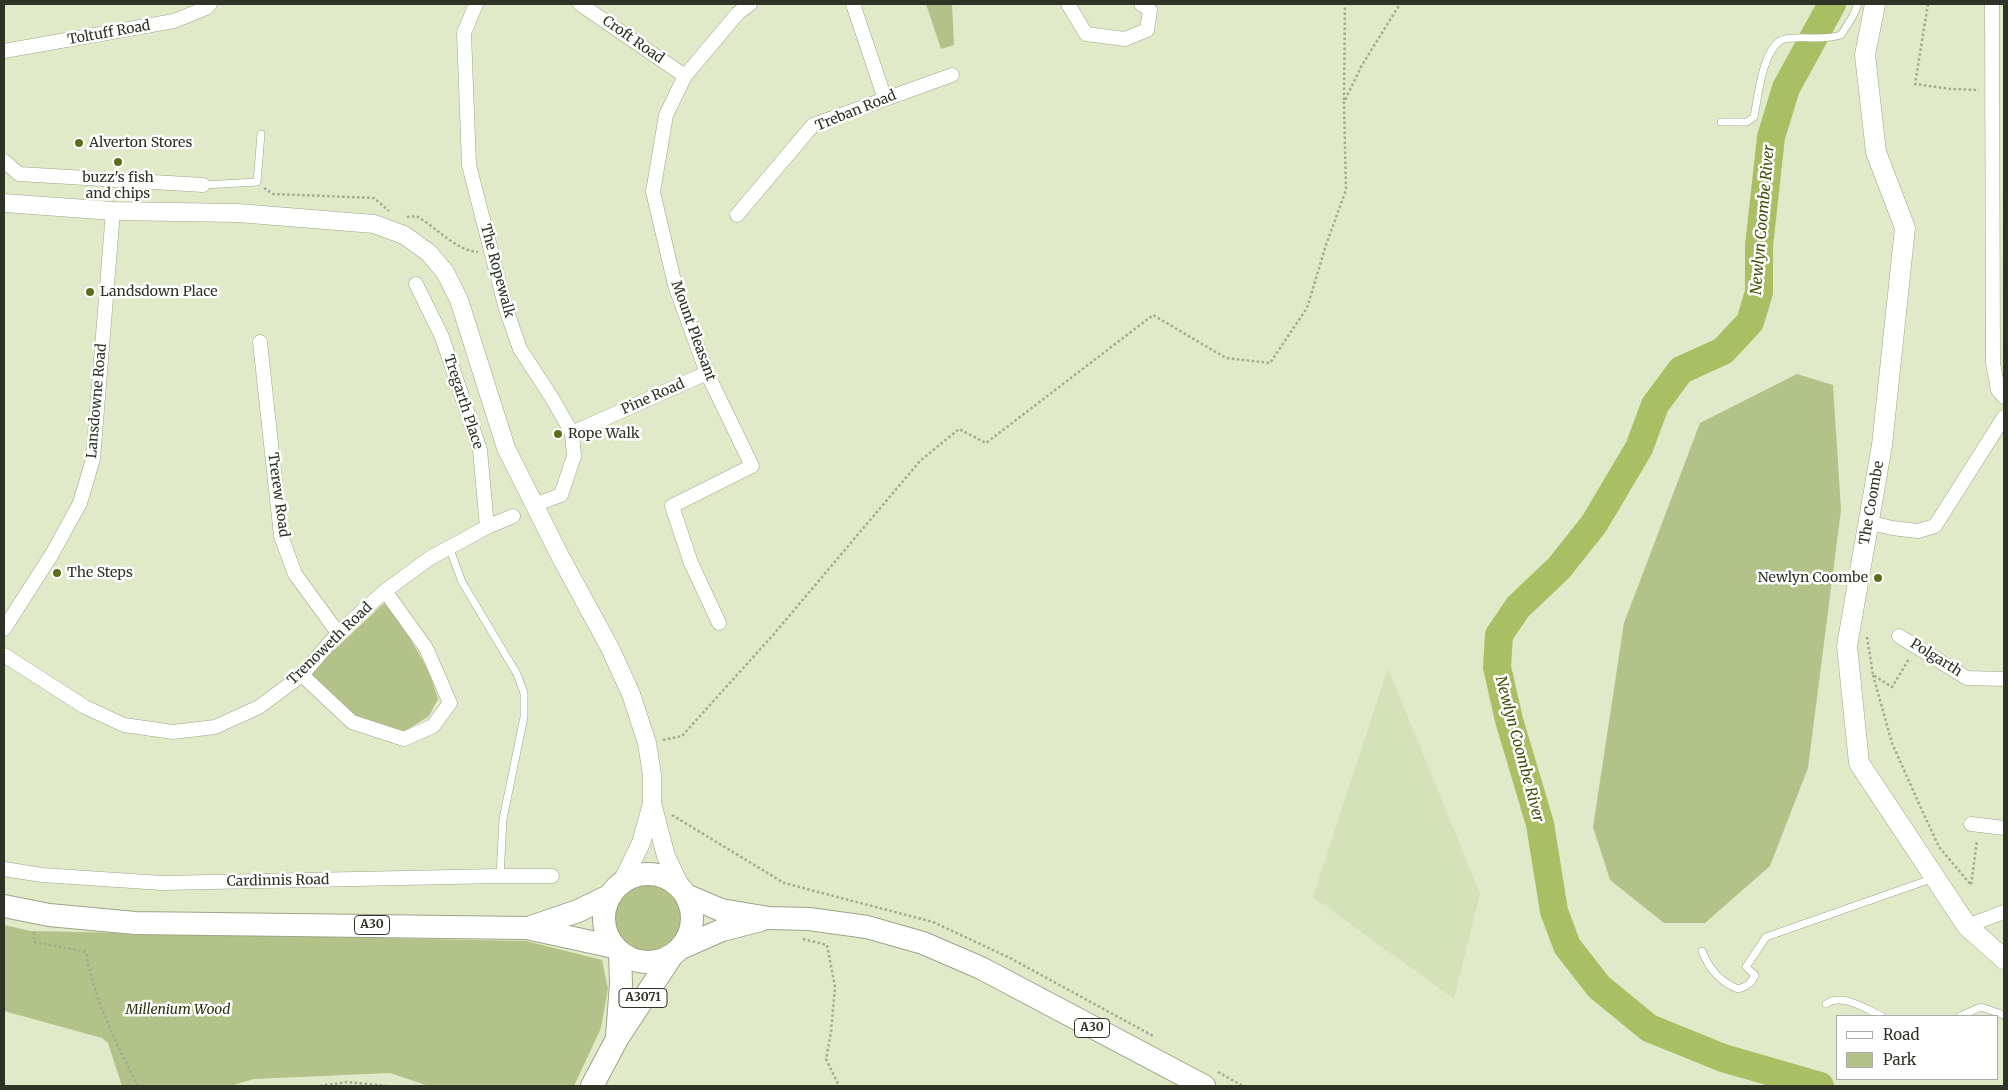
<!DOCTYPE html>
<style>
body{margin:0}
#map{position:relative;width:2008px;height:1090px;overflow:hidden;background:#e0eac9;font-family:Merriweather,serif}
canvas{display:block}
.frame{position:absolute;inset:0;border:5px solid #2f3326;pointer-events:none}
.legend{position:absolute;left:1836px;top:1015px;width:162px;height:65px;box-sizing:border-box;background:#fff;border:1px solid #acada8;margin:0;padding:6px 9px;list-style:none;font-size:15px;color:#2f3326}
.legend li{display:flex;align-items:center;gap:10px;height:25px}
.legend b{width:25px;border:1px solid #acada8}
</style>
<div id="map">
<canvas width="2008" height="1090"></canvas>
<div class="frame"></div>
<ul class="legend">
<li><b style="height:6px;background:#fff"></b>Road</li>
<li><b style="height:14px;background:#b2c289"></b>Park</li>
</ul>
</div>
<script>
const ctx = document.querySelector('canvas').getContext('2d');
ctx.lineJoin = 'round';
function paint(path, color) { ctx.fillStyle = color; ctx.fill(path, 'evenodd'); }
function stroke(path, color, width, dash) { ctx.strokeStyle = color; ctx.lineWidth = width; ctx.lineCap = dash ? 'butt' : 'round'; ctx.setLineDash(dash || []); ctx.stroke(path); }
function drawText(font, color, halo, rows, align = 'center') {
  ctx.font = font + ' Merriweather,serif'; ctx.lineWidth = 5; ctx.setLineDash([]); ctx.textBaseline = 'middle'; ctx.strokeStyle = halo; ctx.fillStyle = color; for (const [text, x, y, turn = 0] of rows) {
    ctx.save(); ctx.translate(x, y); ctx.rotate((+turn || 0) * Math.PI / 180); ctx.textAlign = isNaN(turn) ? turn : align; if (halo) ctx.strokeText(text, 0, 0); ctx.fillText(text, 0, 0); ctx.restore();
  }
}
const built = new Path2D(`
 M1388,668l92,226 -26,105 -141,-102z`);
const green = new Path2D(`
 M926,4h26l2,41 -13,4z
 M1797,374l36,11 8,125 -33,258 -38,98 -65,57h-41l-54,-43 -17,-53 31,-204 76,-200z
 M383,604l8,2 38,65 9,28 -9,17 -24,15 -59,-17 -36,-35 6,-12z
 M613 917a34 34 0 1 1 68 0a34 34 0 1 1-68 0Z
 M4,925l27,6 495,10 76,19 6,29 -7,39 -27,58h-145l-39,-13 -136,6 -24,7h-108l-14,-43 -6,-5 -98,-27z`);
const river = new Path2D(`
 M1820,1086l-97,-28 -74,-30 -50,-41 -32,-41 -13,-35 -14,-87 -31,-104 -12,-53 2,-32 19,-28 41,-39 35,-44 45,-76 16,-43 26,-35 42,-19 27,-29 9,-30v-46l12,-109 15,-49 46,-84`);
const path = new Path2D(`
 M1928,4l-13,80 36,5 28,1
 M1344,100l1,-96
 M264,188l9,6 101,4 15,13
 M407,217l9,-1c21,11 38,34 62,36
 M1867,637l6,38 19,12 17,-28
 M1873,675l19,68 28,63 19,41 32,38 6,-44
 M663,740l19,-4 91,-101 147,-174 39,-32 27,14 167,-128 73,43 44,5 37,-55 19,-63 20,-55 -2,-88 18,-37 38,-61
 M672,815l112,68 149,39 77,36 145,79
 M34,932v10l52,10c8,48 30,91 52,134
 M803,939l24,6 8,42 -4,45 -5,27 13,27
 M1218,1072l25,14
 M320,1086l28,-4 40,4`);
const service = new Path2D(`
 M1721,122h26l7,-5c4,-20 8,-64 26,-76 4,-3 10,-3 15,-3 16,-1 31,2 46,-3l12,-19 5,-12
 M203,185l54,-3 4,-48
 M449,547l13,35 55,92 7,19v24l-21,102 -3,57
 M1702,951c7,18 18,31 36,38 9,-3 13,-5 17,-14l-9,-8 20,-30 168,-59
 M1826,1004c15,-12 41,6 56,12
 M1960,1016l21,-9 23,8`);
const minor = new Path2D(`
 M476,4l-12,29 5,132 37,144 14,40 32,49 20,35 2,23 -13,39 -27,10
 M580,4l105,72
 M853,4l32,95
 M1068,4l18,30 39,5 22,-9 3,-20 -9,-6
 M1992,4l1,359 5,27 6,7
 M4,51l170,-30 32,-13 4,-4
 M4,161l15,13 184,11
 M737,215l76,-90 139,-50
 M416,284l26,53 38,113 7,77
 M260,342l21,194 14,38 43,59
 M572,433l135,-60
 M1868,522l24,6 26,3 17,-5 69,-109
 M719,623l-28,-60 -19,-57 80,-40 -45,-93 -32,-88 -22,-93 13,-77 19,-39 53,-63 12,-9
 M4,629l48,-75 28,-51 13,-44 20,-248
 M1899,636l68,42 37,1
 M4,655l81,52 39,18 49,7 42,-5 44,-20 43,-32 36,-42 47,-42 45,-33 57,-31 26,-11
 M302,675l50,47 52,17 29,-13 17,-23 -24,-55 -41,-57
 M1971,824l33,4
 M4,869l38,6 120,8 338,-7h52
 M1967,926l37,-14`);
const tertiary = new Path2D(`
 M4,203l109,8 125,2 136,11 30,11 25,18 16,19 14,28 47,148 54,108 50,92 21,46 16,49 5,32v28l14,53 15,32
 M622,882l19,-39 11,-39`);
const secondary = new Path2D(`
 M1875,4l-10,51 11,97 29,76 -23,217 -35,201 12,117 108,163 37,33`);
const primary = new Path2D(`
 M686,895l35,15 48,8 40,1 58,8 56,16 58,25 223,118
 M681,948l41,-18 39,-10
 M617,1036l4,-52 -1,-31
 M592,1086l25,-47 54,-82`);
const trunk = new Path2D(`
 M604 918a44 44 0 1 1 88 0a44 44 0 1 1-88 0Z
 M4,906l45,9 86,8 392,5 87,19
 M531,927l47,-16 33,-16`);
const markers = [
 [79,143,5,"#5c6e1a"],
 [118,162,5,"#5c6e1a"],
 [90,292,5,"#5c6e1a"],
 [558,434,5,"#5c6e1a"],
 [57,573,5,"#5c6e1a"],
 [1878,578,5,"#5c6e1a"]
];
const shields = [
 [372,925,35],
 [643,998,48],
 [1092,1028,35]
];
const shieldNames = [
 ["A30",372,925],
 ["A3071",643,998],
 ["A30",1092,1028]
];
const streetNames = [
 ["Toltuff Road",109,33,-10],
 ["Croft Road",633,40,35],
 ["Treban Road",856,111,-22],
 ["The Ropewalk",497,271,75],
 ["Mount Pleasant",693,331,70],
 ["Pine Road",653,397,-24],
 ["Lansdowne Road",97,401,-85],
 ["Tregarth Place",463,402,72],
 ["Trerew Road",278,495,82],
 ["The Coombe",1872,503,-80],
 ["Trenoweth Road",330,644,-44],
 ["Polgarth",1936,658,32],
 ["Cardinnis Road",278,881,-1]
];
const poiNames = [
 ["Alverton Stores",89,143],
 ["buzz's fish",118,178,"center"],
 ["and chips",118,194,"center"],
 ["Landsdown Place",100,292],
 ["Rope Walk",568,434],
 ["The Steps",67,573],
 ["Newlyn Coombe",1868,578,"right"]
];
const parkNames = [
 ["Millenium Wood",178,1010]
];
const waterNames = [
 ["Newlyn Coombe River",1763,220,-85],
 ["Newlyn Coombe River",1519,749,75]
];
paint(built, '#d5e1b9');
paint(green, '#b2c289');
stroke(river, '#a8bf63', 28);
stroke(service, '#9ca586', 8);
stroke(minor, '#9ca586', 15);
stroke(tertiary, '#9ca586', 19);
stroke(secondary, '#9ca586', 21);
stroke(primary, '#9ca586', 24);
stroke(trunk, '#9ca586', 24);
stroke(path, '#a3ab91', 2.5, [2.5, 2.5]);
stroke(service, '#fff', 7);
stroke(minor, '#fff', 14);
stroke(tertiary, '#fff', 18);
stroke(secondary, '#fff', 20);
stroke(primary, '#fff', 22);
stroke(trunk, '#fff', 22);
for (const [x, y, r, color] of markers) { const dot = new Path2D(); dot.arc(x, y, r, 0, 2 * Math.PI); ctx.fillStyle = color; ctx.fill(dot); stroke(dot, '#fff', 2); }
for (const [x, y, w] of shields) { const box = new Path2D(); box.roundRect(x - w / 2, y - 9.5, w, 19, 4); ctx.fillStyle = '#fff'; ctx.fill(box); stroke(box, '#2f3326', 1); }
drawText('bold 12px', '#2f3326', null, shieldNames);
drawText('14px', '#2f3326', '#fff', streetNames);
drawText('14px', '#2f3326', '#fff', poiNames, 'left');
drawText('italic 14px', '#2a330c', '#fff', parkNames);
drawText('italic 15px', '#404e08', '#fff', waterNames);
</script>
